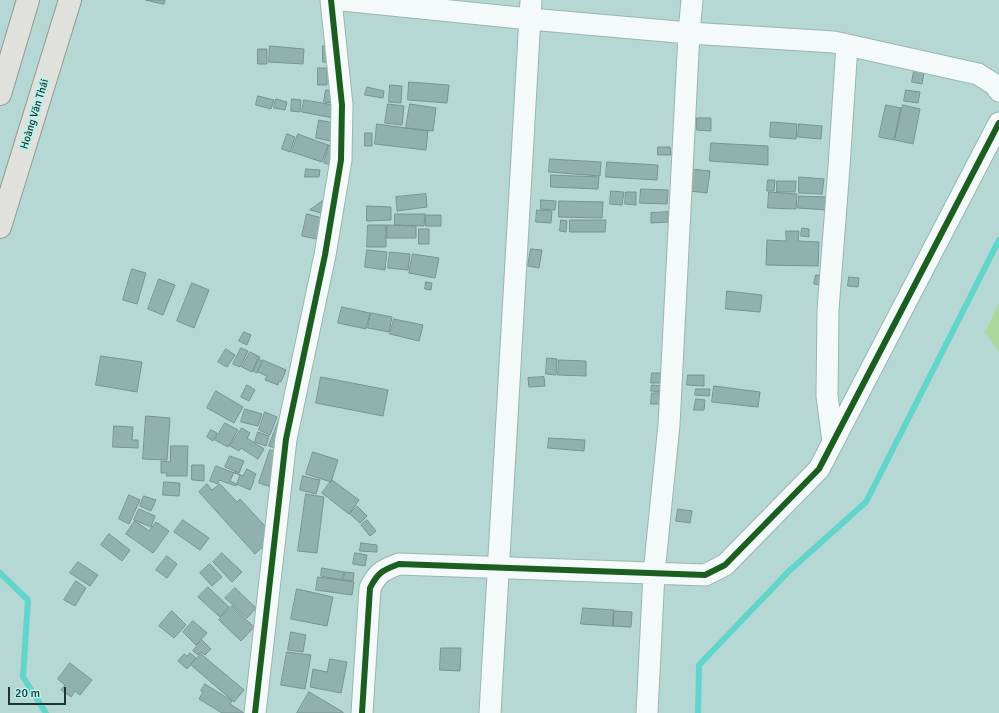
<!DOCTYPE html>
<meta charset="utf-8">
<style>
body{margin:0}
#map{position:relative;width:999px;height:713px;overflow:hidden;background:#b6d8d4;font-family:Signika,sans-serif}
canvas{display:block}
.scale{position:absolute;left:8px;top:687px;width:58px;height:18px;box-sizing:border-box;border:2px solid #1c3533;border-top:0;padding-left:5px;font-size:12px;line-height:14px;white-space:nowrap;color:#1c3533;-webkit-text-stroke:3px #b6f2ec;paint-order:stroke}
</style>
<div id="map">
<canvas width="999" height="713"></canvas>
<div class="scale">20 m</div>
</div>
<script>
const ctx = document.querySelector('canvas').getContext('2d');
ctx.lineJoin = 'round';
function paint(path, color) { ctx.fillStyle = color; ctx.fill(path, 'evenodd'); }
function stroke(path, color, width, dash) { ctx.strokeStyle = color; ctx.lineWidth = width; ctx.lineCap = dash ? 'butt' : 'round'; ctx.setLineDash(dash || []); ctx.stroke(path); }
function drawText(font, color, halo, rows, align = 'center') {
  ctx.font = font + ' Signika,sans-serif'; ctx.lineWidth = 3.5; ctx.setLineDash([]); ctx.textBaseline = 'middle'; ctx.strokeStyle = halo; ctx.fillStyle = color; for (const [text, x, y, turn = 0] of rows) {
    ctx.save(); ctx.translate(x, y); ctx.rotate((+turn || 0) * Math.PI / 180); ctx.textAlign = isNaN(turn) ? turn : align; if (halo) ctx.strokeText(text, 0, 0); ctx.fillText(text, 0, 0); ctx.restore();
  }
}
const green = new Path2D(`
 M999,303v49l-14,-20z`);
const stream = new Path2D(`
 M0,573l28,27 -5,77 23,36
 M698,713l1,-48 90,-94 77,-69 133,-262`);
const building = new Path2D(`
 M146,0h19l-1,4z
 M270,46l34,3 -1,15 -34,-2z
 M323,46h16v16h-16z
 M258,49h9v15h-9z
 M915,66l10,1 -3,17 -10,-2z
 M318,68h9v17h-9z
 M409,82l40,3 -2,18 -39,-3z
 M390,85l12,1 -1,17 -12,-1z
 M367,87l17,4 -1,7 -18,-3z
 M326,90l13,1 -2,12 -13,-1z
 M906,90l14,2 -2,11 -14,-2z
 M258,96l16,4 -3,9 -15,-4z
 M276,99l11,3 -2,8 -11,-2z
 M292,99l9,1 -1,12 -9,-1z
 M304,100l36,6 -2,13 -36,-7z
 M388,104l16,2 -2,19 -17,-2z
 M410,104l26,4 -3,23 -27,-3z
 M886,105l15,3 -7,32 -15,-3z
 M903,105l17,4 -7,35 -18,-4z
 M697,118h14v13l-14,-1z
 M319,120l20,4 -4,18 -19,-4z
 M771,122l26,2 -1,15 -26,-2z
 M377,124l51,7 -2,19 -51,-6z
 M799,124l23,2 -1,13 -23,-2z
 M365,133h7v13h-7z
 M287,134l8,3 -5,15 -8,-3z
 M298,134l30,11 -6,17 -30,-10z
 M711,143l57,3v19l-58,-4z
 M329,145l19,5 -5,18 -19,-5z
 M658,147h12l1,8h-13z
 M550,159l51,3 -1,14 -51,-4z
 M607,162l51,3 -1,15 -51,-3z
 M306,169l14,1 -1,7h-14z
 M692,169l18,2 -3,22 -18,-2z
 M551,175l48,2 -1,12 -47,-2z
 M799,177l25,2 -2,15 -23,-1z
 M768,180h7l-1,11h-7z
 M777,181h19l-1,11h-18z
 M641,189l27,1 -1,14 -27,-1z
 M611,191l13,1 -2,13 -12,-1z
 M626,192h10v13l-11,-1z
 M769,192l28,2 -1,15 -28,-1z
 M426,194l1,13 -30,4 -1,-14z
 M799,196l28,1 -1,13 -28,-2z
 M325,199l-4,14 -11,-3z
 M541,200l15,1 -1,9 -14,-1z
 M559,201l44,1 -1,16 -43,-1z
 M367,206l24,1v13l-24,1z
 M537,210l15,1 -1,12 -15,-1z
 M668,212v10l-17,1v-10z
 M307,214l15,4 -5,21 -15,-3z
 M395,214h30l-1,12 -29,-1z
 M426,215h15v11h-15z
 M561,220l6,1 -1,11 -6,-1z
 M570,220h36l-1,12h-35z
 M368,225h18v22h-19z
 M387,225l29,1v12h-29z
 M802,228l7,1v8l-8,-1z
 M419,229h10v15h-10z
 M786,231h13l-1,10 21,1 -1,24 -52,-1 1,-25 19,1z
 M531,249l11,1 -3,18 -11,-2z
 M367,250l20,2 -2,18 -20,-3z
 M390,252l20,2 -2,16 -20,-2z
 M413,254l26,4 -4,20 -26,-5z
 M132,269l14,4 -9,31 -14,-4z
 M816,275l11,1 -1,10 -12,-2z
 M849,277l10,1 -1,9 -10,-1z
 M159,279l16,6 -12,30 -15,-6z
 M426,282l6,1 -1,7 -6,-1z
 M192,283l17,7 -15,38 -17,-7z
 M727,291l35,4 -2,17 -34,-3z
 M342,307l28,6 -4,16 -28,-6z
 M371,313l21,4 -3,15 -21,-4z
 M394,319l29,6 -4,16 -29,-7z
 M244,332l7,3 -4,10 -8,-4z
 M241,348l7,3 -8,16 -7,-3z
 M226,349l9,6 -8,12 -9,-5z
 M250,352l10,5 -8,15 -10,-5z
 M101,356l41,6 -5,30 -41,-7z
 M547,358l10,1 -1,16 -10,-1z
 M258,359l4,2 -5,12 -4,-2z
 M263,360l23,10 -5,12 -2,-1 -1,4 -13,-5 2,-4 -9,-4z
 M559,360l27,1v15l-28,-1z
 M652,373h13l-1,10h-13z
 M688,375h16v11l-17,-1z
 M321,377l67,13 -5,26 -67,-13z
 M544,377l1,9 -16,1 -1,-9z
 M247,385l8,5 -6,11 -8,-4z
 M652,385l10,1 -1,6 -10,-1z
 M714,386l46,6 -2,15 -46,-5z
 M696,389h14l-1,7 -14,-1z
 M216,391l27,16 -9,16 -27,-15z
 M652,393h11v11h-12z
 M696,399l9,1 -1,10h-10z
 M245,409l17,5 -4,12 -17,-4z
 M265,412l12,5 -7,18 -11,-5z
 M146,416l24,2 -3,42 -24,-1z
 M280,417l2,34 -13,-5z
 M225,423l13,7 -10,17 -13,-7z
 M114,426l19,1 -1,13h6v8l-25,-1z
 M242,428l8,5 -3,5 17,11 -6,10 -17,-11 -2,3 -9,-5z
 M211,430l6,3 -4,8 -6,-4z
 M258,432l11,4 -3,10 -11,-4z
 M549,438l36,2 -1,11 -36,-3z
 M171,446h17l-1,30h-21l1,-3h-6v-12l9,1z
 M270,450l15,4 -11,34 -15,-5z
 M313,452l25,8 -7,22 -25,-8z
 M230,456l14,5 -5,12 -14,-6z
 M192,465h12v16l-12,-1z
 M216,466l24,9 -4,11 -17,-6 -1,4 -8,-3z
 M247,469l9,5 -3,7h1l-4,9 -20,-9 4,-9 9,4z
 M303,476l17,4 -4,14 -16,-4z
 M332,480l27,20 -10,14 -27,-21z
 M164,482l16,1 -1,13 -16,-1z
 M207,484l5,6 8,-6 17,18 3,-3 34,37 -19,18 -56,-62z
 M306,494l18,3 -7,56 -19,-2z
 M129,495l11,5 -11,24 -10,-5z
 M144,496l12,4 -5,11 -11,-5z
 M357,506l10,10 -7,7 -10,-9z
 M139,509l16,7 -4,11 -17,-7z
 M678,509l14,2 -2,12 -14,-2z
 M183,520l26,18 -9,12 -26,-18z
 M367,520l9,11 -6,5 -9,-11z
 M135,521l14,10 7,-9 13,9 -16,22 -27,-19z
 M109,534l21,16 -8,11 -21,-16z
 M361,543l16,2v7l-17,-1z
 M222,553l20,19 -10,10 -19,-20z
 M355,553l12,2 -2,11 -12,-2z
 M167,556l10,8 -10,14 -11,-8z
 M78,562l20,13 -8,11 -20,-13z
 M210,564l12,13 -10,9 -12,-13z
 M322,568l22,4 -2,8 -21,-4z
 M345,572l9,1 -1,8 -9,-1z
 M318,577l36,5 -2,13 -36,-5z
 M76,581l10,7 -11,18 -11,-6z
 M208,587l21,20 -9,10 -22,-20z
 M235,588l21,20 -9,10 -22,-20z
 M297,589l36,8 -6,29 -36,-7z
 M232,606l22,21 -13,14 -22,-21z
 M583,608l31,2 -1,16 -32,-2z
 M172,611l14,14 -12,13 -15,-12z
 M614,611l18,1 -1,15 -18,-1z
 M193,621l14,12 -11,12 -13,-13z
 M291,632l15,3 -3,17 -15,-2z
 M202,640l9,9 -6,6 -4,-3 -3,3 -5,-4z
 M441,648h20l-1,23 -20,-1z
 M287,652l24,3 -6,34 -24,-4z
 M190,653l6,5 -9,11 -9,-8 6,-7 3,2z
 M201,654l43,36 -10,12 -43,-37z
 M330,659l17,3 -6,31 -31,-6 3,-18 14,3z
 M70,663l22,17 -12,15 -5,-4 -4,6 -10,-7 4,-5 -7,-6z
 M205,684l27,17 -2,3 14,9h-22l-23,-14 4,-7 -2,-1z
 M309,692l34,20v1h-46z`);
const minor = new Path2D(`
 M342,0l188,19 159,14 145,9 144,32 17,11 4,6
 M833,441l-6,-45 1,-86 11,-143 8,-122
 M255,713l31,-274 39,-184 16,-95 1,-55 -11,-105
 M362,713l8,-125c8,-16 13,-18 29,-24l306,11 20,-10 94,-96 180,-346
 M490,713l41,-713
 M647,713l7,-140 15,-148 20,-392 3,-33`);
const primary = new Path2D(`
 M0,94l28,-94
 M0,227l70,-227`);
const cycleway = new Path2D(`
 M255,713l31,-274 39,-184 16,-95 1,-55 -11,-105
 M362,713l8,-125c8,-16 13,-18 29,-24l306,11 20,-10 94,-96 180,-346`);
const streetNames = [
 ["Hoàng Văn Thái",35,114,-73]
];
paint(green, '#aed899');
stroke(stream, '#61d4cc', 6);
paint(building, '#90b1ae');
stroke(building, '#789390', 1);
stroke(minor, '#9ab5b2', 23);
stroke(primary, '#919b91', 24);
stroke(minor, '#f4f9f9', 21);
stroke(primary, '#e0e1dc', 22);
stroke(cycleway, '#1b5e20', 6);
drawText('11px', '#1c3533', '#b6f2ec', streetNames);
</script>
